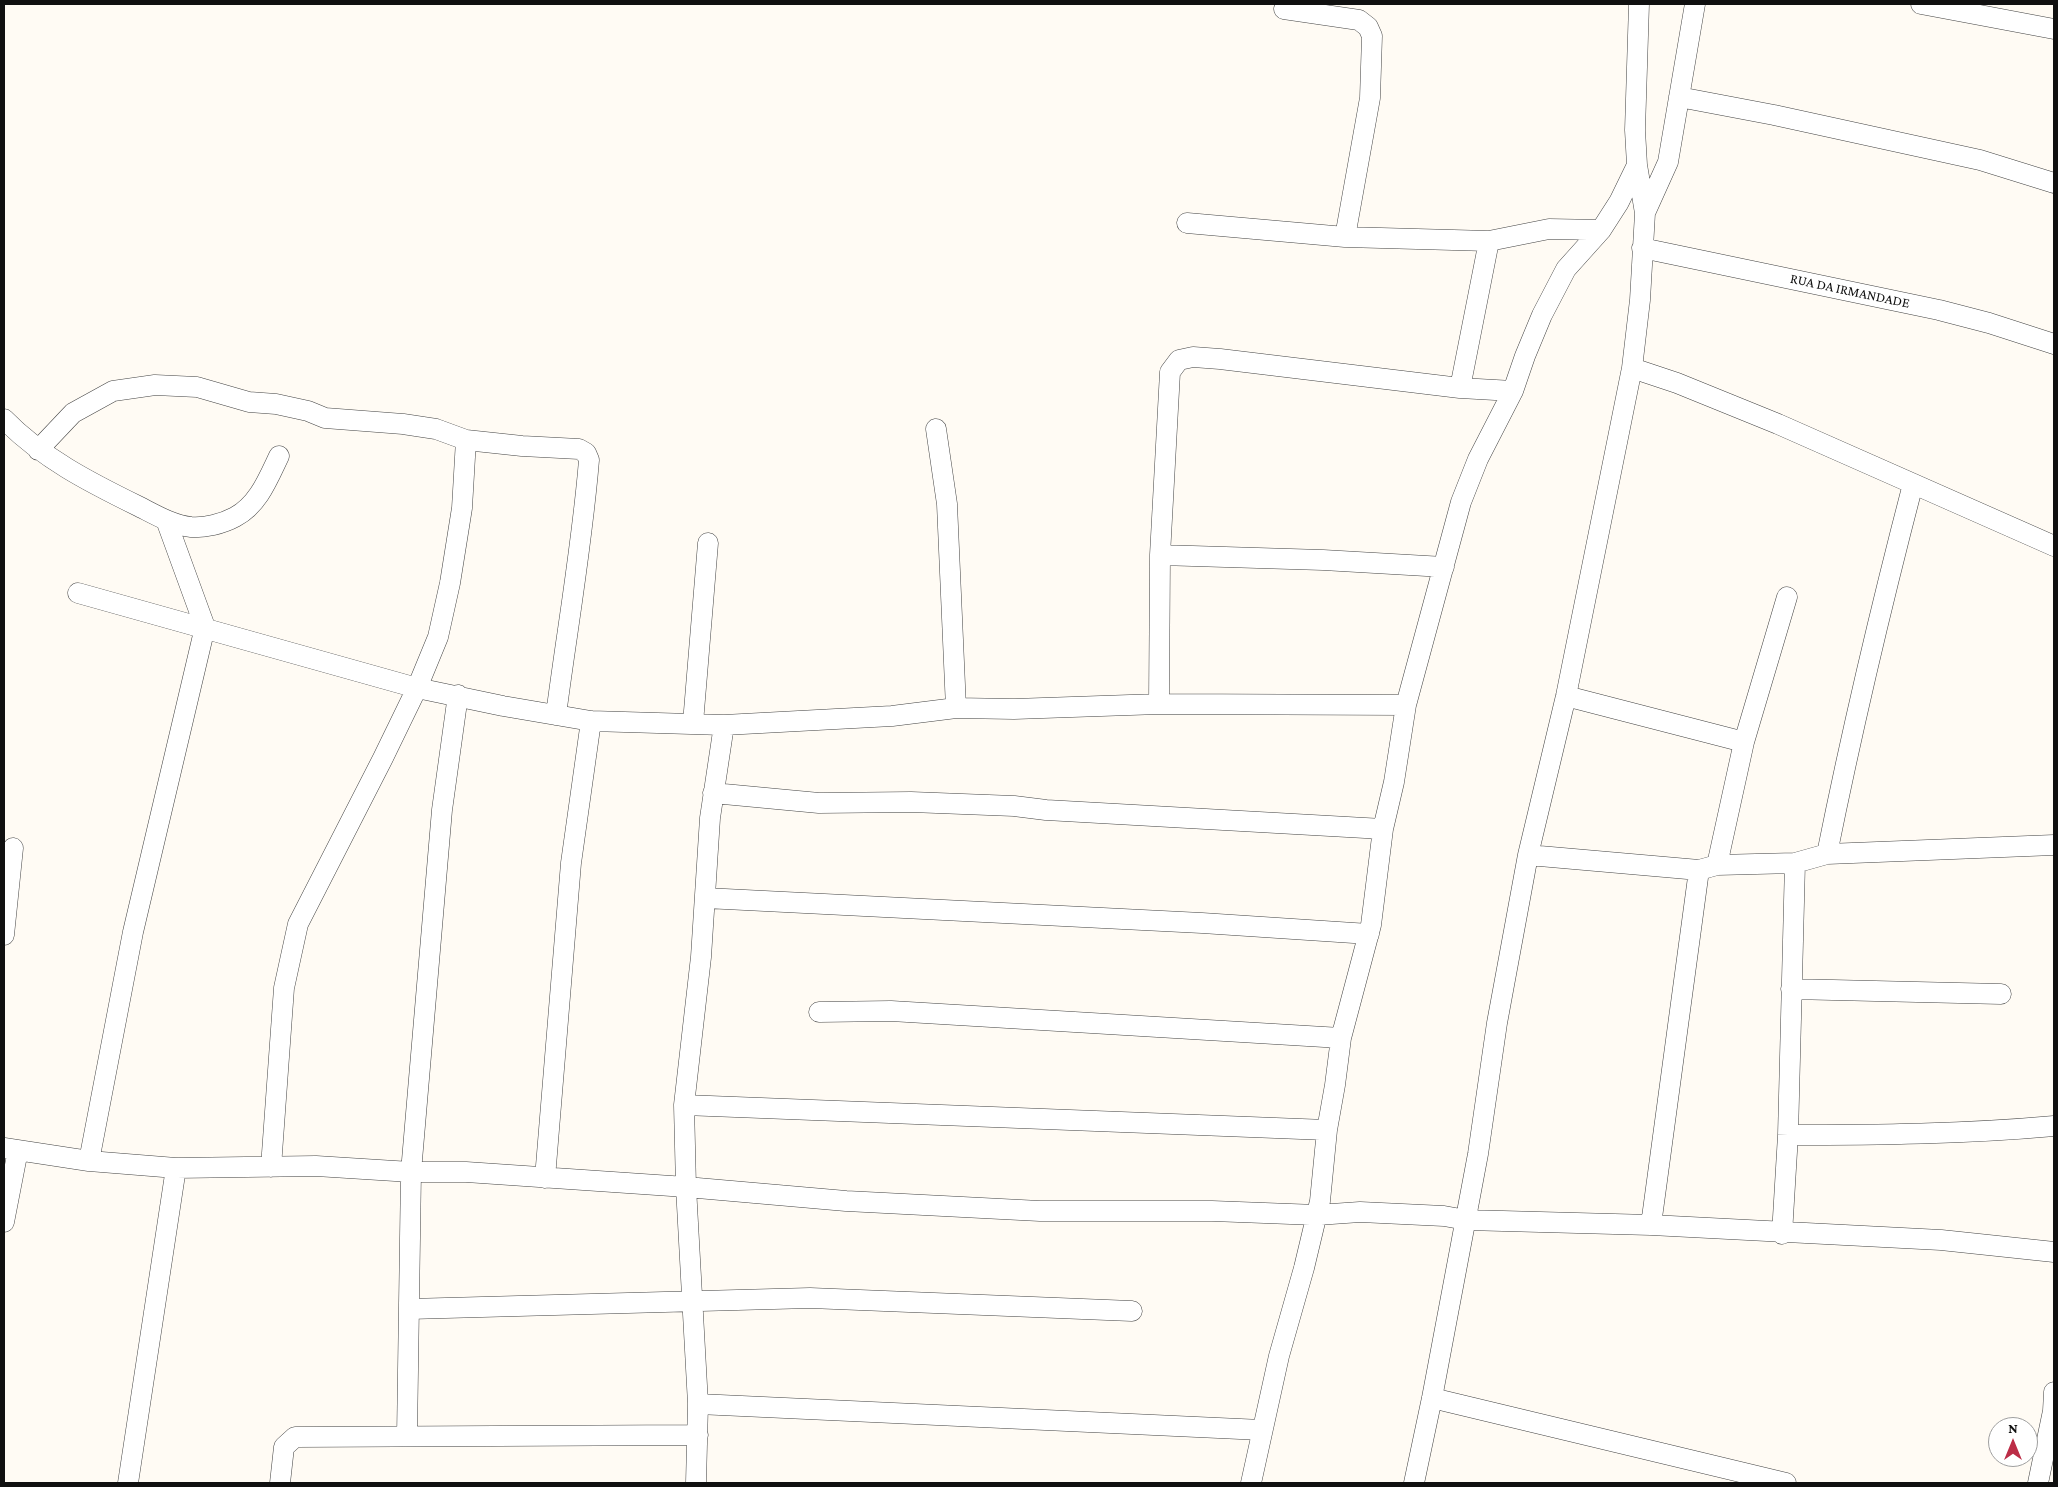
<!DOCTYPE html>
<style>
body{margin:0}
#map{position:relative;width:2058px;height:1487px;overflow:hidden;background:#fffbf4;font-family:"Crimson Pro",serif}
canvas{display:block}
.frame{position:absolute;inset:0;border:5px solid #101010;pointer-events:none}
.north{position:absolute;left:1988px;top:1417px;width:50px;height:50px;box-sizing:border-box;background:#fff;border:1px solid #9f9f9f;border-radius:50%;rotate:0deg;font-size:14px;font-weight:700;line-height:20px;text-align:center;color:#101010}
.north::after{content:'';display:block;margin:auto;width:18px;height:22px;background:#bc2d47;clip-path:polygon(50% 0,100% 100%,50% 72%,0 100%)}
</style>
<div id="map">
<canvas width="2058" height="1487"></canvas>
<div class="frame"></div>
<div class="north">N</div>
</div>
<script>
const ctx = document.querySelector('canvas').getContext('2d');
ctx.lineJoin = 'round';
function stroke(path, color, width, dash) { ctx.strokeStyle = color; ctx.lineWidth = width; ctx.lineCap = dash ? 'butt' : 'round'; ctx.setLineDash(dash || []); ctx.stroke(path); }
function drawText(font, color, halo, rows, align = 'center') {
  ctx.font = font + ' "Crimson Pro",serif'; ctx.lineWidth = 5; ctx.setLineDash([]); ctx.textBaseline = 'middle'; ctx.strokeStyle = halo; ctx.fillStyle = color; for (const [text, x, y, turn = 0] of rows) {
    ctx.save(); ctx.translate(x, y); ctx.rotate((+turn || 0) * Math.PI / 180); ctx.textAlign = isNaN(turn) ? turn : align; if (halo) ctx.strokeText(text, 0, 0); ctx.fillText(text, 0, 0); ctx.restore();
  }
}
const minor = new Path2D(`
 M1921,4l133,25
 M1284,9l75,11 9,7 4,9 -2,62 -25,139
 M1679,97l95,18 206,45 74,23
 M1645,213l23,-51 27,-158
 M1187,223l158,14 144,4
 M1642,248l297,62 50,13 65,21
 M1632,368l45,15 101,41 276,122
 M1460,388l29,-147 60,-12 52,1
 M4,419c38,39 85,63 134,87 16,8 34,19 53,21 14,1 31,-3 44,-10 23,-12 33,-38 44,-61
 M936,429l11,75 9,204
 M38,450l35,-37 40,-22 42,-6 42,2 52,15 27,2 32,7 17,7 78,6 33,5 30,11 56,6 57,3 7,4 3,7c-7,86 -22,170 -33,255
 M1160,555l163,5 121,7
 M78,593l339,95 86,18 88,15 133,4 168,-9 64,-8 58,1 145,-5 247,1
 M1566,696l178,46
 M1159,704l1,-149 10,-183 9,-12 14,-3 27,2 240,29 53,3
 M693,723l15,-180
 M713,793l106,10 92,-1 103,4 32,4 337,19
 M1827,854c25,-124 54,-247 86,-370
 M1528,855l171,15 18,-5 78,-2 32,-9 227,-9
 M1717,865l27,-123 43,-145
 M705,898l497,25 167,11
 M4,935l9,-87
 M1791,989l210,5
 M819,1012l72,-1 450,27
 M684,1105l643,25
 M1788,1135c89,0 178,-1 266,-9
 M4,1148l85,13 87,7 140,-2 95,6h55l220,15 160,14 194,10h172l105,4 43,-3 84,4 22,4 185,5 290,15 113,12
 M89,1161l44,-229 72,-305 -39,-107
 M271,1167l13,-179 14,-64 85,-166 34,-70 21,-51 12,-54 12,-75 4,-68
 M545,1178l26,-315 20,-142
 M4,1222l14,-72
 M1651,1225l48,-355
 M1782,1234l6,-99 7,-272
 M409,1309l401,-11 322,13
 M1432,1398l354,85
 M698,1404l564,26
 M407,1436l4,-264 31,-362 16,-115
 M128,1483l48,-315
 M280,1483l4,-36 11,-10 403,-2
 M696,1483l2,-79 -12,-217 -2,-82 17,-148 9,-139 14,-93
 M1251,1483l28,-127 25,-88 16,-67 7,-71 8,-45 6,-47 30,-113 12,-96 11,-47 12,-77 55,-203 17,-43 35,-68 12,-35 17,-41 24,-46 35,-39 18,-28 18,-37
 M1414,1483l18,-85 46,-244 19,-131 31,-168 38,-159 66,-328 8,-68 5,-87 -8,-48 -2,-35 4,-126
 M2038,1483l15,-72 1,-19`);
const streetNames = [
 ["RUA DA IRMANDADE",1850,291,12]
];
stroke(minor, '#434343', 21);
stroke(minor, '#fff', 20);
drawText('14px', '#101010', '#fff', streetNames);
</script>
